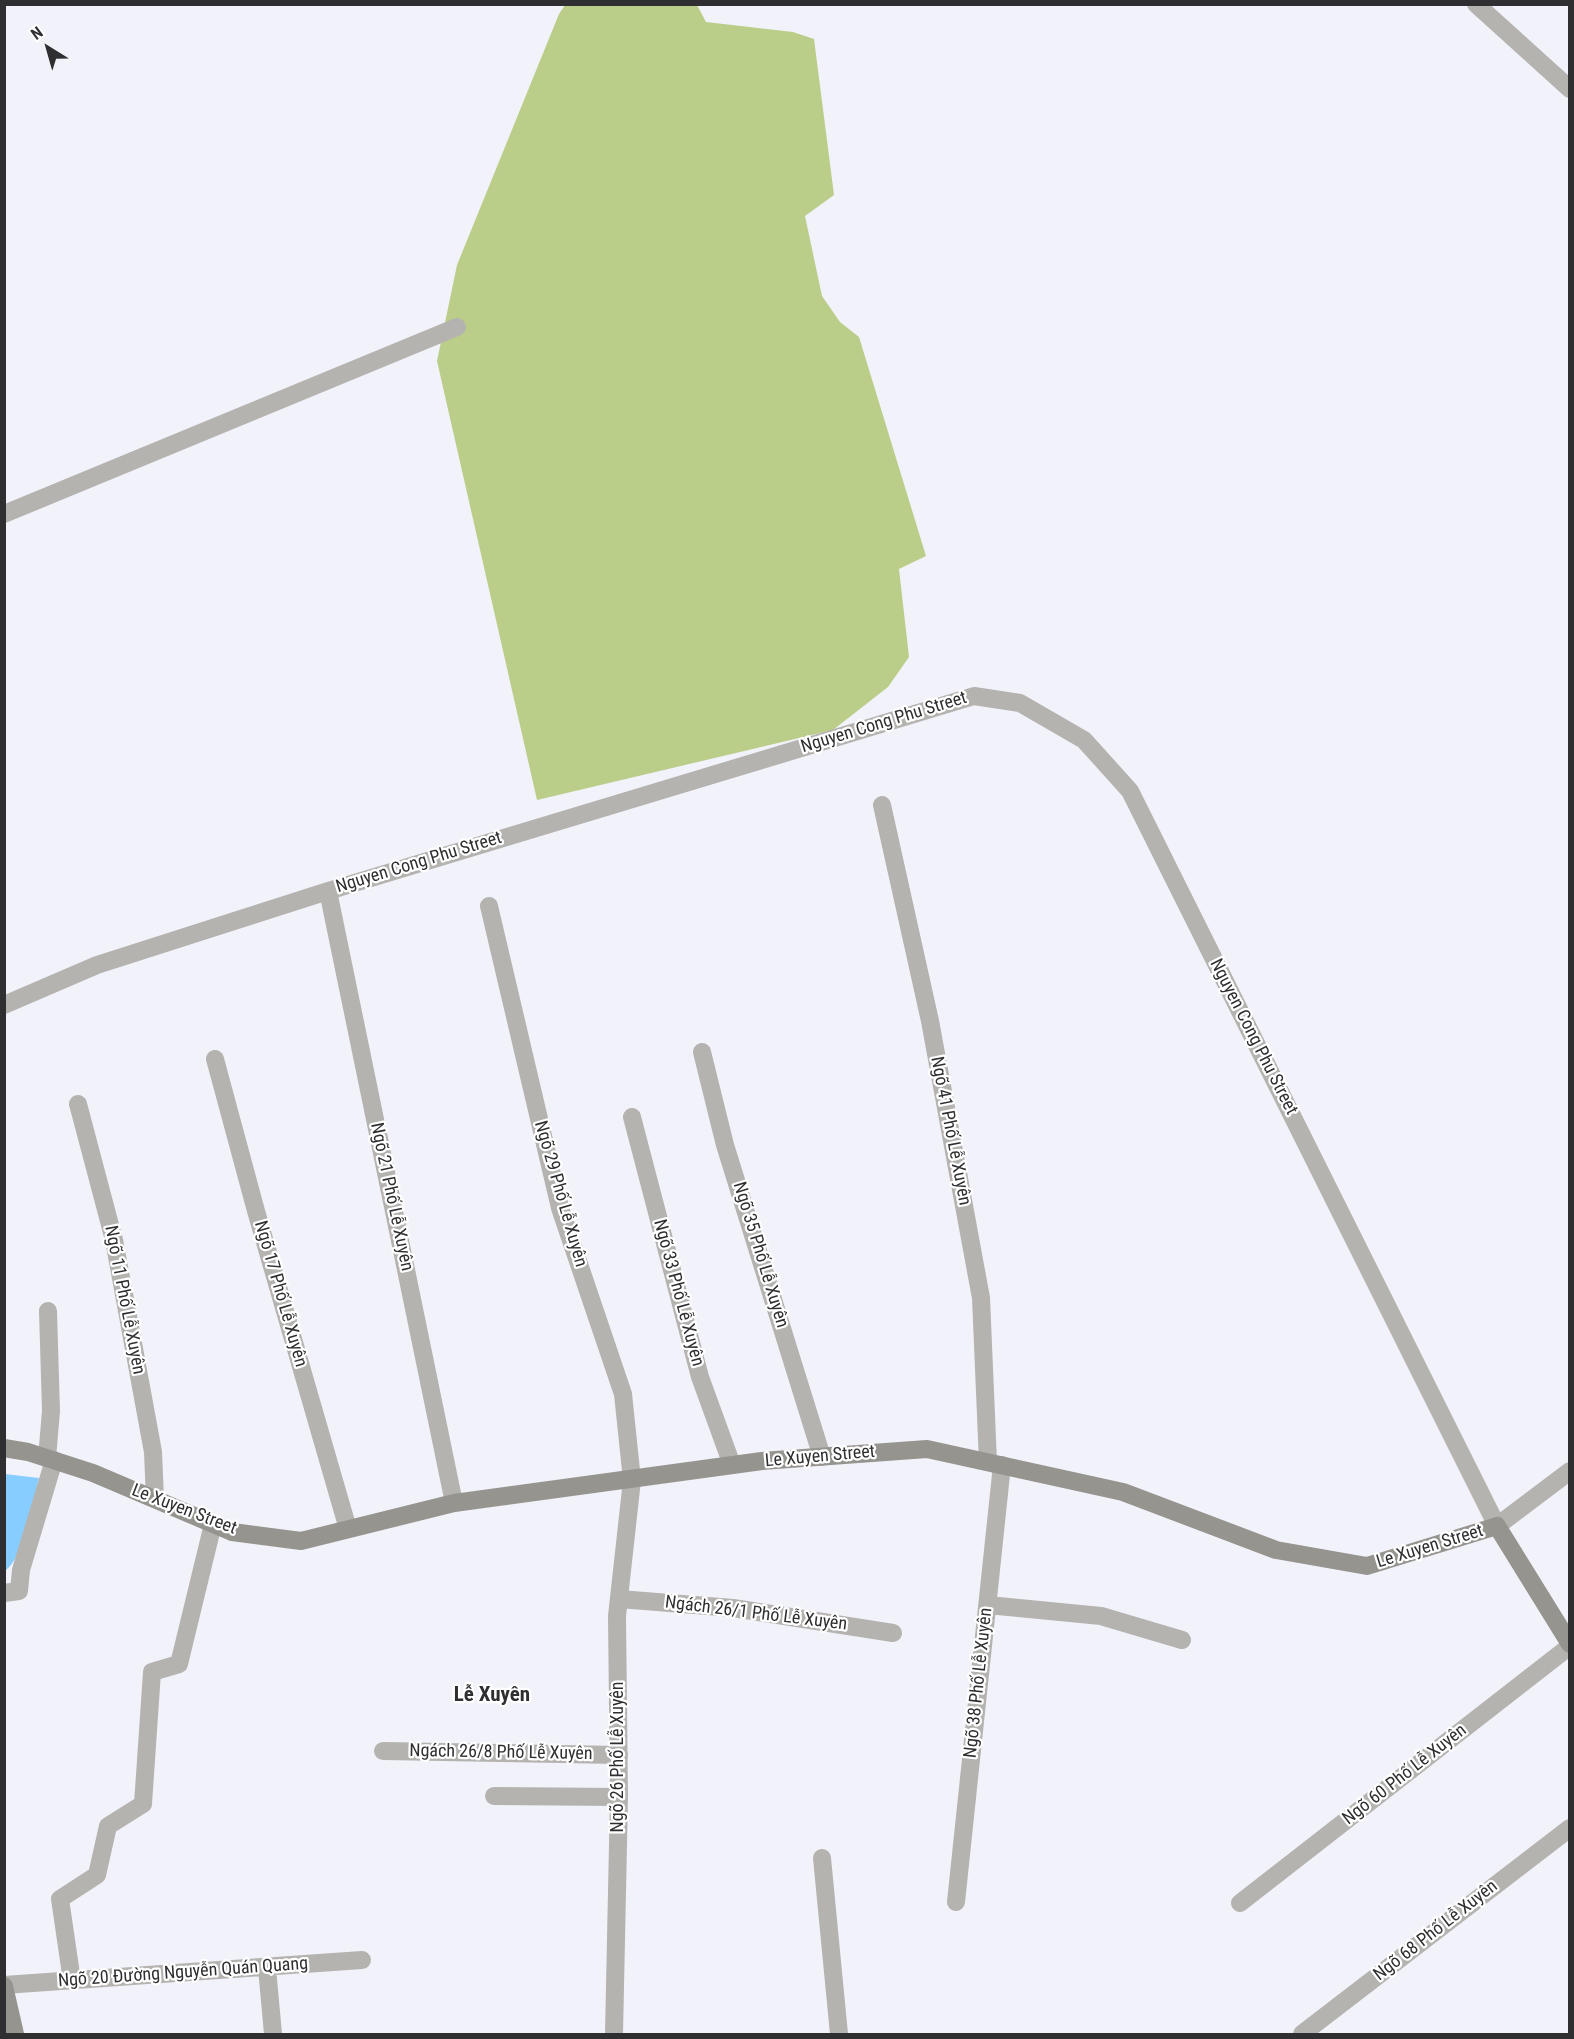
<!DOCTYPE html>
<meta charset="utf-8">
<style>
body{margin:0}
#map{position:relative;width:1574px;height:2039px;overflow:hidden;background:#f2f2fa;font-family:"Roboto Condensed",sans-serif}
canvas{display:block}
.frame{position:absolute;inset:0;border:6px solid #2f2f32;pointer-events:none}
.north{position:absolute;left:18px;top:18px;width:60px;height:60px;-webkit-text-stroke:4px #fff;paint-order:stroke;rotate:323deg;font-size:16px;font-weight:700;line-height:24px;text-align:center;color:#2f2f32}
.north::after{content:'';display:block;margin:auto;width:21px;height:27px;background:#2f2f32;clip-path:polygon(50% 0,100% 100%,50% 72%,0 100%)}
</style>
<div id="map">
<canvas width="1574" height="2039"></canvas>
<div class="frame"></div>
<div class="north">N</div>
</div>
<script>
const ctx = document.querySelector('canvas').getContext('2d');
ctx.lineJoin = 'round';
function paint(path, color) { ctx.fillStyle = color; ctx.fill(path, 'evenodd'); }
function stroke(path, color, width, dash) { ctx.strokeStyle = color; ctx.lineWidth = width; ctx.lineCap = dash ? 'butt' : 'round'; ctx.setLineDash(dash || []); ctx.stroke(path); }
function drawText(font, color, halo, rows, align = 'center') {
  ctx.font = font + ' "Roboto Condensed",sans-serif'; ctx.lineWidth = 4.5; ctx.setLineDash([]); ctx.textBaseline = 'middle'; ctx.strokeStyle = halo; ctx.fillStyle = color; for (const [text, x, y, turn = 0] of rows) {
    ctx.save(); ctx.translate(x, y); ctx.rotate((+turn || 0) * Math.PI / 180); ctx.textAlign = isNaN(turn) ? turn : align; if (halo) ctx.strokeText(text, 0, 0); ctx.fillText(text, 0, 0); ctx.restore();
  }
}
const green = new Path2D(`
 M565,5h132l9,17 87,10 21,7 20,156 -29,21 17,80 18,26 19,15 67,219 -27,13 10,88 -21,30 -55,43 -296,70 -100,-439 20,-96 102,-251z`);
const water = new Path2D(`
 M5,1474l34,4c-6,24 -14,78 -34,93z`);
const lane = new Path2D(`
 M4,514l453,-187
 M47,1458l4,-47 -3,-100
 M619,1599l114,9 160,25
 M383,1751l236,4
 M494,1796l125,1
 M267,1968l6,66
 M4,1985l358,-25`);
const street = new Path2D(`
 M1476,4l94,85
 M882,805l48,216 51,277 7,164
 M328,891l126,612
 M489,906l71,302 63,186 9,86 -15,136 2,181 -5,237
 M4,1005l93,-40 231,-74 646,-195 46,7 64,37 46,51 367,735 73,-55
 M702,1052l23,93 97,312
 M215,1059l41,152 92,318
 M78,1104l36,136 39,212 2,47
 M632,1117l68,260 32,88
 M4,1593l15,-2 2,-21 33,-110
 M988,1605l113,11 81,24
 M822,1858l17,176
 M956,1902l46,-437
 M1240,1903l330,-257
 M72,1981l-12,-82 37,-24 11,-49 35,-22 9,-132 27,-8 34,-140
 M1302,2034l268,-206`);
const secondary = new Path2D(`
 M4,1448l24,4 65,21 139,59 69,9 153,-38 308,-42 165,-12 196,43 153,58 91,16 130,-40 73,118
 M4,1986l11,48`);
const streetNames = [
 ["Nguyen Cong Phu Street",884,723,-17],
 ["Nguyen Cong Phu Street",419,863,-17],
 ["Nguyen Cong Phu Street",1253,1037,63],
 ["Ngõ 41 Phố Lễ Xuyên",950,1131,79],
 ["Ngõ 29 Phố Lễ Xuyên",560,1194,74],
 ["Ngõ 21 Phố Lễ Xuyên",391,1197,78],
 ["Ngõ 35 Phố Lễ Xuyên",760,1255,73],
 ["Ngõ 33 Phố Lễ Xuyên",678,1293,75],
 ["Ngõ 17 Phố Lễ Xuyên",280,1294,74],
 ["Ngõ 11 Phố Lễ Xuyên",124,1300,79],
 ["Le Xuyen Street",820,1457,-5],
 ["Le Xuyen Street",184,1510,21],
 ["Le Xuyen Street",1430,1547,-17],
 ["Ngách 26/1 Phố Lễ Xuyên",756,1614,7],
 ["Ngõ 38 Phố Lễ Xuyên",979,1683,-84],
 ["Ngách 26/8 Phố Lễ Xuyên",501,1753,1],
 ["Ngõ 26 Phố Lễ Xuyên",618,1757,-90],
 ["Ngõ 60 Phố Lễ Xuyên",1405,1775,-38],
 ["Ngõ 68 Phố Lễ Xuyên",1436,1931,-38],
 ["Ngõ 20 Đường Nguyễn Quán Quang",183,1973,-4]
];
const quarterNames = [
 ["Lễ Xuyên",492,1696]
];
paint(green, '#bace8a');
paint(water, '#88cdff');
stroke(lane, '#b4b3b0', 18);
stroke(street, '#b4b3b0', 18);
stroke(secondary, '#96948f', 18);
drawText('18px', '#2f2f32', '#fff', streetNames);
drawText('bold 21px', '#2f2f32', '#fff', quarterNames);
</script>
